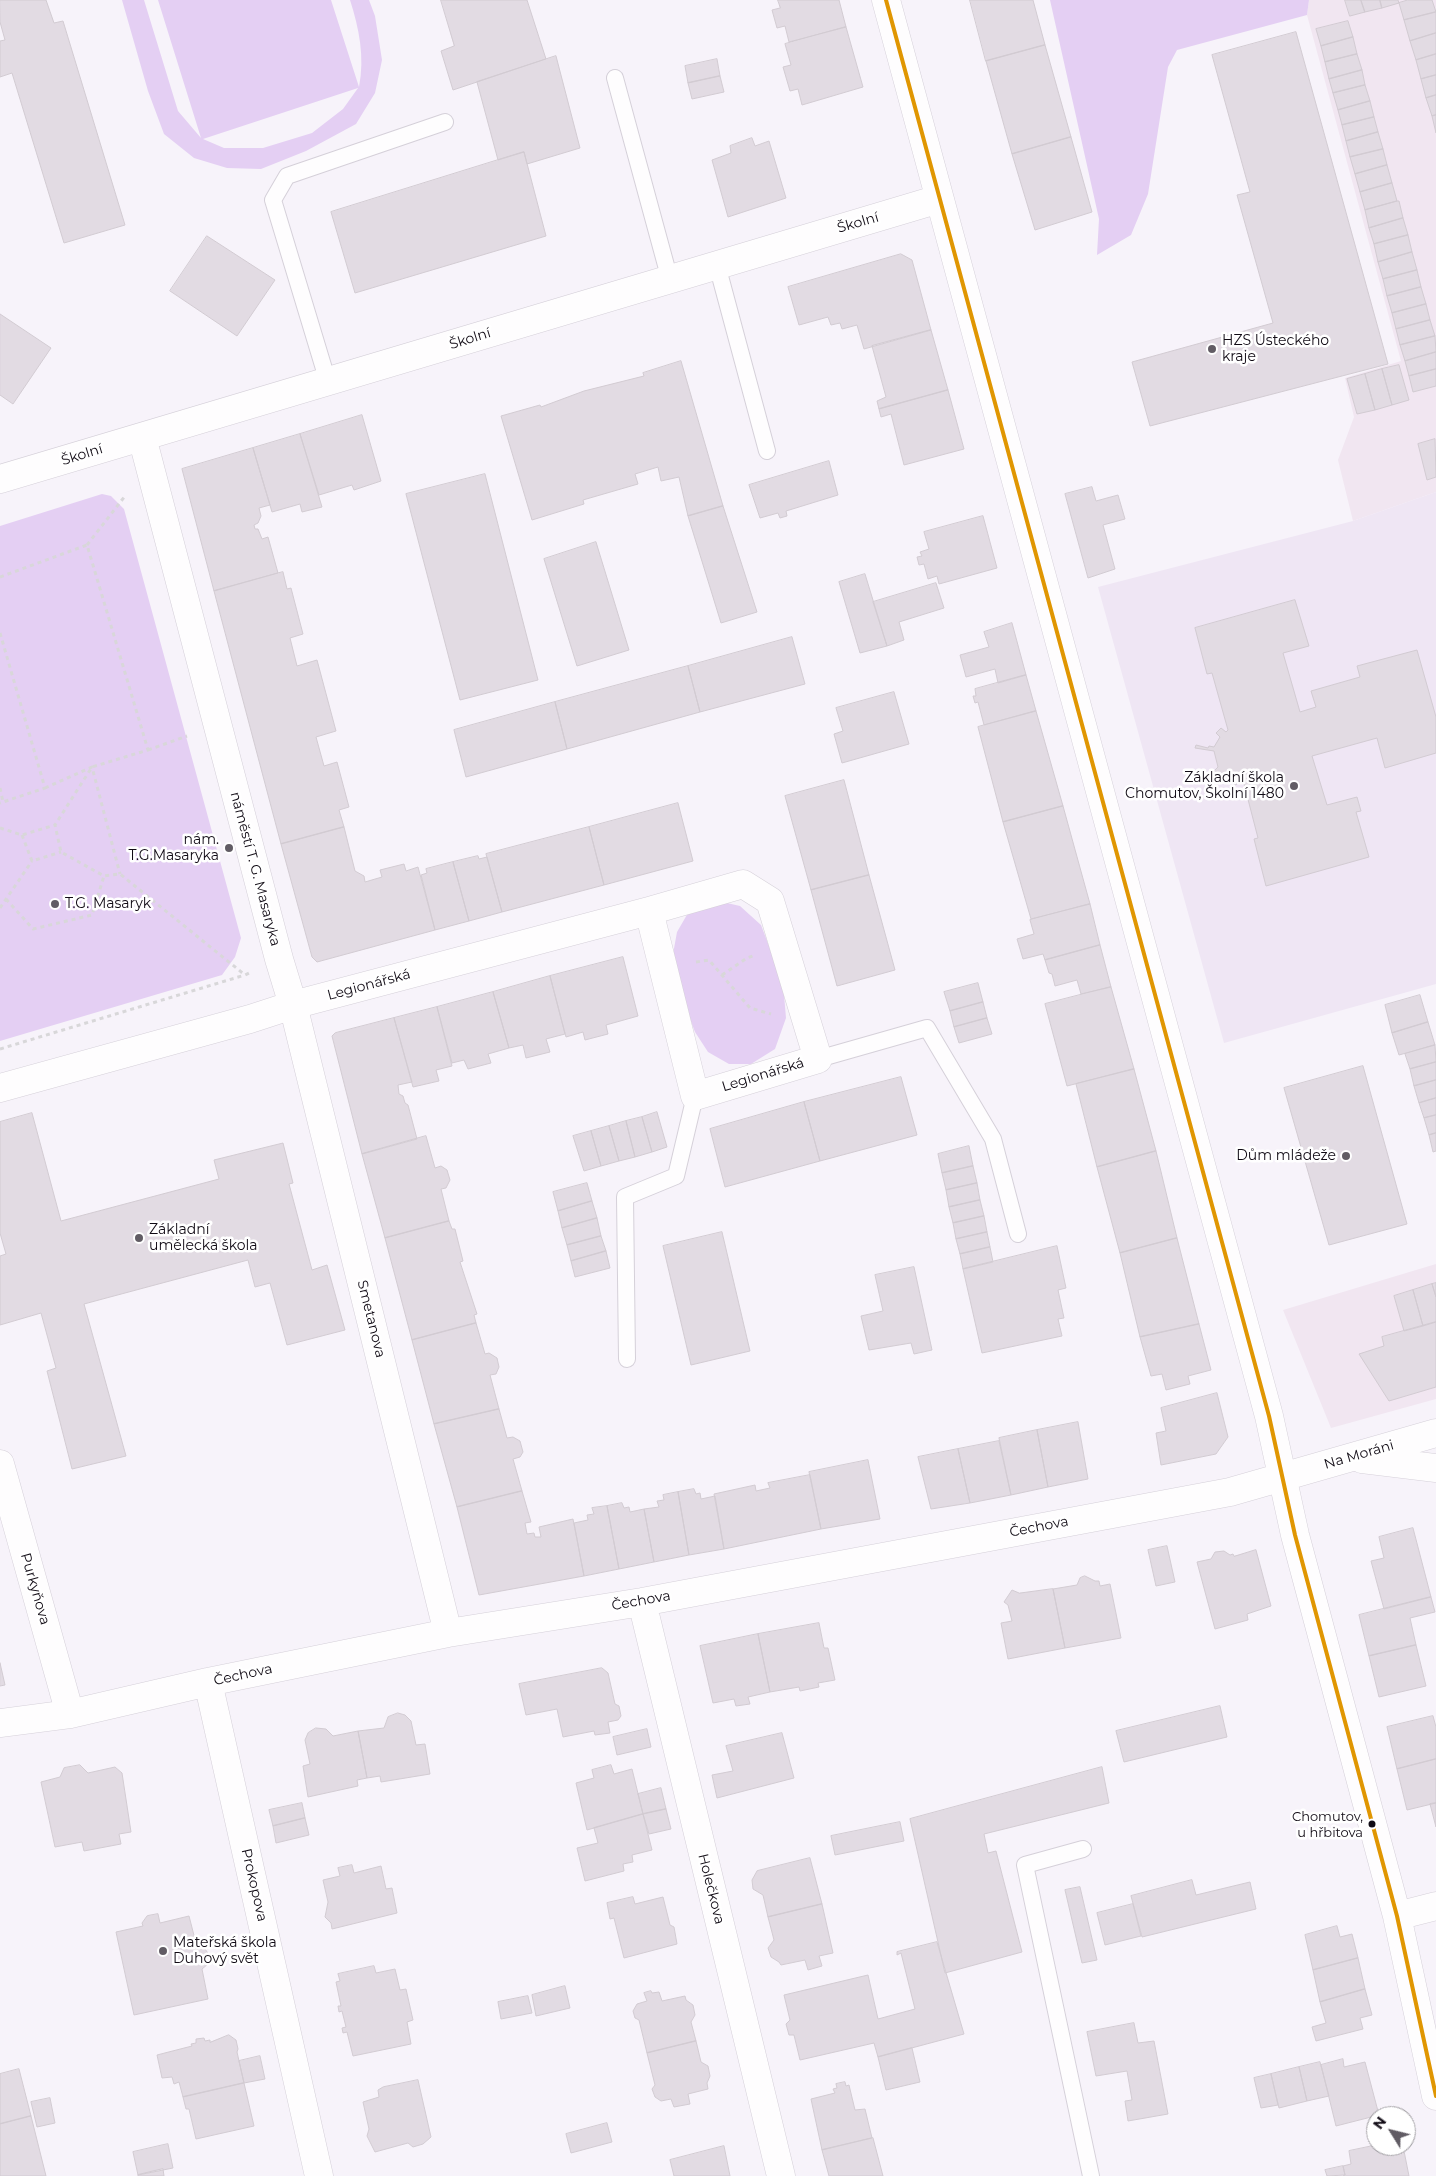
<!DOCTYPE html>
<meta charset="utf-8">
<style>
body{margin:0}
#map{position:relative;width:1436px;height:2176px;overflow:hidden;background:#f7f3fa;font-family:Montserrat,sans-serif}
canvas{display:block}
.north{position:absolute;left:1366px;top:2106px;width:50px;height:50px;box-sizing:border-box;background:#fff;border:1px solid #9f9da1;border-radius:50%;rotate:306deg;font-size:14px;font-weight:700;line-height:20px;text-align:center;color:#100a14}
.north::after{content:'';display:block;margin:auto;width:18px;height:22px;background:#615c64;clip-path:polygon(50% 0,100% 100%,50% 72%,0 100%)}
</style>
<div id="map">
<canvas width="1436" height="2176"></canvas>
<div class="north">N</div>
</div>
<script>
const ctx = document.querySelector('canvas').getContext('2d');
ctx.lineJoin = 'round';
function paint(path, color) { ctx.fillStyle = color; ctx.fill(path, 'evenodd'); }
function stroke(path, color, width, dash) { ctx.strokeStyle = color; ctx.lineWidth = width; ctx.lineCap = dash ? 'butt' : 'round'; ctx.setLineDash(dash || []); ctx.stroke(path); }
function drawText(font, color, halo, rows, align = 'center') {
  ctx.font = font + ' Montserrat,sans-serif'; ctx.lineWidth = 5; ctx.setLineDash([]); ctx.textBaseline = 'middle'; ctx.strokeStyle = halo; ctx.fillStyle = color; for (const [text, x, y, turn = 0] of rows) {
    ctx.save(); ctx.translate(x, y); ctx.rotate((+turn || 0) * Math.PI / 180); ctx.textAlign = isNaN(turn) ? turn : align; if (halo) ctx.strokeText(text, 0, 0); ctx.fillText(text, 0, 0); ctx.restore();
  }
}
const industrial = new Path2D(`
 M1309,0h127v492l-83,29 -15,-61 16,-43 -9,-39 56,-17 -94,-346z
 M1436,1264v135l-105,29 -48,-118z`);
const education = new Path2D(`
 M1436,492v492l-212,59 -126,-456 255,-66z`);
const green = new Path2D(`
 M122,0h22l34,111 23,27 -43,-138h173l28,87c6,-30 0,-59 -9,-87h19l6,16 7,44 -7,33 -19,31 -50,27 -45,18 -34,-1 -33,-10 -30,-24 -16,-43zM358,88l-15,21 -31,24 -49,15h-39l-21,-9z
 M1050,0h259l-2,15 -130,35 -9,17 -20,127 -17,41 -34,20 2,-36z
 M102,494l9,2 13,13 117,429 -6,19 -13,18 -222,66v-515z
 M714,900l26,6 21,19 22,58 3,35 -11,31 -24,15h-22l-21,-12 -13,-20 -13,-34 -9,-44 4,-22 11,-19z`);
const building = new Path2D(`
 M0,0h46l8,23 9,-2 62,204 -61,18 -52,-170 -12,4v-36l5,-1 -5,-18z
 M441,0h86l19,59 -93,31 -12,-39 13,-5z
 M778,0h61l7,27 -57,15 -4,-16 -8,2 -5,-18 8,-2z
 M970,0h63l12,45 -59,16z
 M1345,0h16l4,12 -15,4z
 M1361,0h19l2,8 -17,4z
 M1380,0h18l1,3 -17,5z
 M1408,0h24l4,12 -32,8 -5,-17z
 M1436,12v21l-26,8 -6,-21z
 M1348,21l5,16 -32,9 -5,-17z
 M846,27l17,60 -61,18 -4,-16 -8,2 -7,-24 8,-2 -6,-21z
 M1296,32l92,332 -238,62 -18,-64 141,-39 -36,-128 13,-3 -38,-137z
 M1436,33v21l-20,6 -6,-19z
 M1353,37l4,17 -32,8 -4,-16z
 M1045,45l26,92 -59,17 -26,-93z
 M1357,54l5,16 -33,9 -4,-17z
 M1436,54v21l-15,4 -5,-19z
 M556,56l24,92 -53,16 -3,-12 -26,8 -21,-78z
 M717,59l3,17 -32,7 -3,-17z
 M1362,70l3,15 -32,8 -4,-14z
 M1436,75v20l-10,3 -5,-19z
 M720,76l4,16 -32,7 -4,-16z
 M1365,85l5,16 -32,9 -5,-17z
 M1436,95v20l-4,1 -6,-18z
 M1370,101l4,16 -32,8 -4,-15z
 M1436,115v18l-4,-17z
 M1374,117l4,15 -32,9 -4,-16z
 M1378,132l5,17 -33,8 -4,-16z
 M1071,137l21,75 -57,18 -23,-76z
 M752,138l3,8 14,-5 17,57 -58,19 -16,-57 19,-7 -1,-7z
 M1383,149l4,16 -32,9 -5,-17z
 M524,152l22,84 -191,57 -24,-81z
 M1387,165l5,18 -32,9 -5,-18z
 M1392,183l5,18 -32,9 -5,-18z
 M1397,201h2l4,17 -34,10 -4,-18z
 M1403,218l5,17 -34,9 -5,-16z
 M1408,235l4,17 -34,10 -4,-18z
 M207,236l68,44 -38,56 -67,-45z
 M1412,252l5,18 -34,9 -5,-17z
 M901,254l11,6 19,70 -67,19 -7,-24 -15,4 -2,-6 -9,2 -3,-8 -29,8 -11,-38z
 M1417,270l4,17 -34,9 -4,-17z
 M1421,287l5,17 -34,9 -5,-17z
 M1426,304l4,16 -34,9 -4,-16z
 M0,314l51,34 -38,56 -13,-9z
 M1430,320l5,16 -35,9 -4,-16z
 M931,330l17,60 -69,19 -2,-8 9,-4 -14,-51z
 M1435,336l1,16 -31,9 -5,-16z
 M1436,352v17l-27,7 -4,-15z
 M681,361l42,145 -35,10 -9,-39 -18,4 -3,-14 -23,7 3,10 -55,16 1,4 -52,16 -31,-104 39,-11 1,2 43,-16 60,-15 -1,-3z
 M1399,365l10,35 -17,5 -10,-36z
 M1382,369l10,36 -17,5 -10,-36z
 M1436,369v17l-23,6 -4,-16z
 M1365,374l10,36 -18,4 -10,-35z
 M948,390l16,59 -60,16 -13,-51 -10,3 -2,-8z
 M362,415l19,66 -27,9 -2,-5 -33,10 -19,-61z
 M300,434l22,73 -20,5 -2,-8 -28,8 -19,-64z
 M1435,439l1,38 -9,3 -9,-36z
 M253,448l17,57 -11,3 2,8 -3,7 -4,2 1,4h3l4,10 6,-2 10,36 -64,18 -32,-122z
 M829,461l9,34 -52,16 1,5 -7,2 -2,-5 -18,5 -11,-33z
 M485,474l53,206 -78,20 -54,-206z
 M1092,487l4,14 22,-6 7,24 -22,6 12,44 -27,9 -23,-84z
 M723,506l34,106 -36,11 -33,-107z
 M983,516l14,52 -58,16 -2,-8 -9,3 -4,-15 -5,1 -2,-8 5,-1 -2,-4 9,-3 -5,-17z
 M596,542l33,108 -52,16 -33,-107z
 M283,572l4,17 4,-1 12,46 -13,4 7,28 20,-6 19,71 -20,6 8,29 13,-4 12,45 -10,3 5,17 -63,17 -67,-253z
 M865,574l22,72 -27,7 -21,-71z
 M936,583l8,25 -45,14 5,18 -17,6 -14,-44z
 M1295,600l14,46 -26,7 17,59 16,-5 -5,-16 49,-14 -3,-11 60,-16 19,67v36l-51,15 -8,-30 -65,18 15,49 30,-8 4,14 -5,1 13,45 -103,29 -12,-47 4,-1 -15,-58h-4l-3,5 -6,-3 2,-4 -11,-5 -15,10v-4l12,-12 -4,-16 -19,-3 1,-3 12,3 1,-2 5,1 6,-10 -4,-4 5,-5 5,4 2,-2 -16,-57 -5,1 -12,-46z
 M1012,623l14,52 -28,8 -3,-14 -29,8 -6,-22 29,-8 -5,-15z
 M792,637l13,47 -105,28 -12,-46z
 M688,666l12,46 -133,37 -12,-47z
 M1026,675l10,36 -52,14 -6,-23 -3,1 -2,-7h3l-1,-7z
 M894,692l15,52 -67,19 -8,-29 9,-3 -7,-23z
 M555,702l12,47 -101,28 -12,-47z
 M1036,711l27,95 -60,16 -25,-95z
 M844,780l25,95 -58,15 -26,-94z
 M678,803l15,58 -89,24 -15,-58z
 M1063,806l27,98 -59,15 -28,-97z
 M344,827l11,44 9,5 1,6 17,-5 -2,-7 24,-6 2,7 12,-4 17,63 -118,32 -5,-5 -31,-113z
 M589,827l15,58 -102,27 -16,-58z
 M478,856l1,3 8,-2 15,55 -33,9 -16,-59z
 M453,862l16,59 -34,9 -14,-55 6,-2 -1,-4z
 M869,875l26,95 -58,16 -26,-96z
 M1090,904l10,41 -55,15 -2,-6 -20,5 -6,-20 17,-5 -4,-14z
 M1100,945l11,42 -30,7 -4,-14 -22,6 -3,-12 -3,-1 -4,-13z
 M623,957l15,59 -32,9 2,9 -23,6 -2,-8 -17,5 -16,-61z
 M550,976l15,58 -19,5 4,13 -24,6 -3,-13 -14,3 -16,-56z
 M978,983l5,19 -33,9 -6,-19z
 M1111,987l23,82 -67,17 -22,-82z
 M493,992l16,56 -21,6 3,9 -23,6 -4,-9 -12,3 -15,-56z
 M1420,995l8,27 -36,11 -7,-28z
 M983,1002l4,16 -33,9 -4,-16z
 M437,1007l15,59 -16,4 3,11 -26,6 -19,-69z
 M394,1018l18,64 -14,3 1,9 4,2 2,7 3,2 9,34 -55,15 -30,-118 3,-3z
 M987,1018l5,16 -33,9 -5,-16z
 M1428,1022l7,23 -36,10 -7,-22z
 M1435,1045l1,17 -26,7 -5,-15z
 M1436,1062v18l-22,6 -4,-17z
 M1363,1066l44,158 -78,21 -45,-157z
 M1134,1069l22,82 -59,16 -21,-83z
 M901,1077l16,58 -97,26 -16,-59z
 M1436,1080v18l-17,5 -5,-17z
 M1436,1098v17l-12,3 -5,-15z
 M804,1102l16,59 -95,26 -15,-58z
 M657,1112l10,35 -15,5 -10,-35z
 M32,1113l29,108 158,-42 -5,-19 69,-17 10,40 -4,1 23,86 15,-5 18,65 -58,15 -17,-62 -15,4 -7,-27 -164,44 42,152 -54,13 -25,-98 9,-3 -15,-55 -41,12v-69l6,-2 -6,-21v-111z
 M1436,1115v18l-7,2 -5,-17z
 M642,1117l10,35 -17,5 -9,-36z
 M626,1121l9,36 -16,4 -10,-35z
 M609,1126l10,35 -18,5 -10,-35z
 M591,1131l10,35 -17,5 -11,-35z
 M1436,1133v18l-3,1 -4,-17z
 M426,1136l9,32 6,-2 6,4 3,10 -4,8 -5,1 8,32 -64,17 -23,-84z
 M969,1146l4,20 -31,7 -4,-19z
 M1156,1151l21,87 -57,15 -23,-86z
 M973,1166l4,17 -31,7 -4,-17z
 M587,1183l5,18 -34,10 -5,-19z
 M977,1183l3,17 -31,7 -3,-17z
 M980,1200l4,16 -31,7 -4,-16z
 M592,1201l5,17 -35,10 -4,-17z
 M984,1216l3,16 -31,7 -3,-16z
 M597,1218l4,18 -34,9 -5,-17z
 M449,1221l3,8h3l8,32 -3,1 17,52 -3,1 2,8 -64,17 -27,-102z
 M722,1232l28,119 -59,14 -28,-119z
 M987,1232l3,15 -30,7 -4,-15z
 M601,1236l5,15 -35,10 -4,-16z
 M1177,1238l22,86 -59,13 -20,-84z
 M1057,1246l9,42 -8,2 6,28 -6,1 4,17 -80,17 -19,-84z
 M990,1247l3,15 -30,7 -3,-15z
 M606,1251l4,17 -35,9 -4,-16z
 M914,1267l18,83 -18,4 -3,-11 -42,7 -8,-34 22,-5 -8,-36z
 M1436,1283v14l-4,-13z
 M1432,1284l4,13v25l-13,4 -10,-36z
 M1413,1290l10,36 -19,5 -10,-35z
 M1436,1322v65l-47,14 -30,-47 25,-8 -2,-9z
 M476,1323l9,31 4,-1 8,5 2,9 -3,7 -6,1 9,34 -65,15 -22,-84z
 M1199,1324l12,46 -23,6 2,8 -24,6 -4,-16 -11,2 -11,-39z
 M1217,1393l11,44 -12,17 -55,11 -5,-32 10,-2 -5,-23z
 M499,1409l8,29 6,-1 7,4 3,11 -3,5 -7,2 9,32 -65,16 -23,-83z
 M1078,1422l10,57 -40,8 -11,-57z
 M1037,1430l11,57 -37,8 -12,-57z
 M999,1441l12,54 -41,8 -12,-54z
 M958,1449l12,54 -39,6 -13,-52z
 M868,1460l12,59 -59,10 -12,-57z
 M810,1475l11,54 -97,20 -10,-55 41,-9 1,6 14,-3 -2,-5z
 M694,1489l2,5 4,-1 1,6 14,-3 9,53 -35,6 -11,-63z
 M522,1491l9,31 -6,1 2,11 7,-1 1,4h6l-2,-10 34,-8 11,57 -105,19 -22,-88z
 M678,1492l11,63 -35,7 -10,-53 15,-2 -2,-6 7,-1 -1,-5z
 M622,1503l2,5 5,-1 1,5 14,-3 10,53 -35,7 -12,-63z
 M607,1506l12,63 -35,7 -10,-53 14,-3 -1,-5 7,-1 -2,-6z
 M1413,1528l18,69 -47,12 -13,-48 13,-3 -5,-21z
 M1167,1546l8,36 -19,4 -8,-36z
 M1256,1550l15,56 -24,8 1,6 -33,9 -18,-67 14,-3 4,-7 9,-1 6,4 3,-1 1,2z
 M1085,1576l10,5h4l1,5 10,-2 11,54 -56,10 -12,-59 24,-4 3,-7z
 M1053,1589l12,59 -57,11 -7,-36 11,-2 -4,-16 -4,-3 8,-12 7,3z
 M1431,1597l4,15 -25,6 6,27 -47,11 -10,-41z
 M819,1623l5,25h4l7,32 -17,3 1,4 -19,4 -1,-4 -29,5 -12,-58z
 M758,1634l12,58 -22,5 2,7 -14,2 -2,-7 -21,4 -13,-57z
 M1416,1645l10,41 -47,11 -10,-41z
 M0,1663l5,22 -5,1z
 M602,1668l6,5 7,31 4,2 2,10 -3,4 -10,2 2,11 -15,2 -1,-4 -31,6 -6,-28 -31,6 -7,-31z
 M1220,1706l7,31 -103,25 -8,-31z
 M398,1713l7,2 6,6 5,24 9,-1 5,30 -49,8 -1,-6 -13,2 -9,-47 26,-3 4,-11z
 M1433,1716l3,11v32l-39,10 -10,-42z
 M316,1728l10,1 7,7 25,-5 9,47 -10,2 1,6 -50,11 -5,-31 7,-2 -5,-24 3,-7z
 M647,1729l4,18 -34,8 -4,-18z
 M782,1733l12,45 -77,20 -5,-23 21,-4 -7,-25z
 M1436,1759v44l-29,7 -10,-41z
 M80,1765l8,8 27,-6 7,6 9,59 -12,2 2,10 -37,7 -2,-9 -27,5 -14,-65 19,-5 4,-9z
 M611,1765l3,9 18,-5 11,45 -56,16 -11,-47 18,-5 -2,-8z
 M1102,1767l7,36 -125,31 4,19 8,-2 26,101 -77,21 -35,-154z
 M661,1788l5,21 -23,5 -5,-20z
 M302,1803l3,15 -32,8 -4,-16z
 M1436,1803v24l-6,-23z
 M666,1809l5,20 -22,5 -6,-20z
 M643,1814l9,36 -20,5 1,7 -10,2 1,7 -39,10 -8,-33 21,-5 -4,-15z
 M305,1818l4,17 -33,8 -3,-17z
 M900,1822l4,19 -69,14 -4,-19z
 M810,1858l12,46 -54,13 -5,-22 -10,-6 -1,-9 5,-9z
 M352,1865l2,8 27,-7 5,23 6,-1 5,25 -65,16 -1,-6 -6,-6 3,-15 -5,-22 17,-4 -2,-8z
 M1192,1880l4,15 54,-13 6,27 -114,28 -11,-41z
 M1080,1887l17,73 -15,3 -17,-73z
 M633,1897l2,7 28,-7 7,28 4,2 3,17 -53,14 -10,-40 -4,1 -3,-16z
 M822,1904l11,49 -14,3 3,10 -14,4 -3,-10 -24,5 -2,-3 -8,-5 -3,-9 6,-8 -6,-23z
 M1133,1904l8,32 -36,9 -8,-32z
 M158,1914l2,9 29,-7 8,31 8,2 5,7 -2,8 -6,5 6,30 -74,16 -18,-83 27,-6 -1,-3 5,-7z
 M1337,1926l3,11 12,-3 6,24 -45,12 -8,-35z
 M937,1942l27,92 -86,23 -4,-14 -74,17 -6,-25h-5l-3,-11 4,-4 -6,-25 84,-20 10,44 37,-10 -14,-56 -4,2v-3z
 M1358,1958l7,31 -45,13 -7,-32z
 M374,1966l2,7 19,-4 5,21 6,-1 7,31 -6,2 4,22 -58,12 -6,-24 -4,1 -1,-5 4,-1 -4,-16 -3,1 -1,-6h3l-5,-24 4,-1 -2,-7z
 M565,1986l5,22 -34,8 -4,-21z
 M1365,1989l7,26 -12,3 3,11 -47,12 -4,-14 14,-4 -6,-21z
 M651,1991l1,2 7,-1 3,9 23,-5 1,4 7,5 2,10 -4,7 5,19 -49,12 -8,-33 -4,-2 -2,-7 4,-7 10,-3 -3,-8z
 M528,1996l4,17 -31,6 -3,-17z
 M1134,2023l4,20 16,-2 14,73 -40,7 -3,-20 7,-1 -5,-29 -31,5 -9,-44z
 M229,2035l7,5 2,9 -1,3 7,31 -61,14 -4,-15 -5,2 -2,-7 -10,1 -5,-23 35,-9 -1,-2 5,-1v-4l8,-1 1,3 5,-1v2z
 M696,2041l5,21 7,4 2,10 -3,7 1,6 -20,5 2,10 -16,3 -3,-8 -10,2 -6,-4 -3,-8 3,-4 -8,-32z
 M912,2048l8,34 -34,8 -8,-33z
 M260,2056l5,23 -21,4 -5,-22z
 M1343,2059l1,8 21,-5 14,53 -43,11 -15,-61z
 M1320,2062l9,34 -22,5 -8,-34z
 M1299,2067l8,34 -28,7 -8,-34z
 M19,2069l12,47 -31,8v-50z
 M1271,2074l7,31 -17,3 -7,-30z
 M418,2080l13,57 -8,7 -10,3 -5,-4 -33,9 -8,-16 2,-7 -6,-27 16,-5 -1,-7 5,-3z
 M845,2082l1,4 3,-1 6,25 10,-1 7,29 -50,12 -11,-51 24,-6 -2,-4 4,-1 -1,-4z
 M244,2083l10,43 -58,13 -7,-30h-3l-3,-12z
 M50,2098l5,25 -18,4 -6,-25z
 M31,2116l15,60h-46v-52z
 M607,2123l5,19 -41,11 -5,-19z
 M873,2138l10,38h-54l-7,-26z
 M168,2144l5,24 -35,7 -5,-23z
 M1376,2145l27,1 6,30h-66l2,-1 -2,-9 8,-2 -2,-13z
 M724,2146l6,30h-56l-4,-16z
 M1343,2166l2,9 -18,1 -2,-6z
 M163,2169l1,7h-26v-1z`);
const path = new Path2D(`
 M87,545l38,-49
 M0,577l87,-32 61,205 -56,17 -37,58 6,27 43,24 16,-2 125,101 4,-2
 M0,633l45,155 -45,15
 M148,750l39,-14
 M0,788l3,14
 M45,788l47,-21 28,107
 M0,828l22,7 33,-10
 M22,835l10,26 29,-9
 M6,899l27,30 59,-14 12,-39
 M0,908l32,-47
 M696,962l13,-2 41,48 21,6
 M722,975l25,-17 6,-2
 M0,1049l245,-74`);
const lane = new Path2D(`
 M615,78l55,202
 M717,265l50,186
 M328,382l-55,-182 14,-24 158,-54
 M818,1059l109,-31 66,111 25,95
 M627,1359l-2,-162 51,-21 19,-80
 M1083,1849l-58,16 66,311`);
const street = new Path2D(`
 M886,0l383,1416 26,119 102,381 39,180
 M142,437l137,522 14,46 155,628
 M0,479l939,-280
 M0,1088l250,-69 43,-14 356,-94 94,-27 27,17 48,158 -123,37 -46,-185
 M1362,1459l74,9
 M0,1464l70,250
 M642,1602l139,574
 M208,1682l111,494
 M0,1723l70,-9 138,-32 240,-49 194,-31 588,-110 206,-59
 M1397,1916l39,-10`);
const bus1 = new Path2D(`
 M886,0l383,1416 26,119 102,381 39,180`);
const markers = [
 [1212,349,5,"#615c64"],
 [1294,786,5,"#615c64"],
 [229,848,5,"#615c64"],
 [55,904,5,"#615c64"],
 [1346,1156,5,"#615c64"],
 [139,1238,5,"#615c64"],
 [1372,1824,4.5,"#100a14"],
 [163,1951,5,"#615c64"]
];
const busNames = [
 ["Chomutov,",1363,1817],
 ["u hřbitova",1363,1833]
];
const streetNames = [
 ["Školní",858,223,-16],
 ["Školní",470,339,-17],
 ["Školní",82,455,-17],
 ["náměstí T. G. Masaryka",255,869,75],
 ["Legionářská",369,985,-15],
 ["Legionářská",763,1075,-17],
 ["Smetanova",371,1319,76],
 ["Na Moráni",1359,1455,-16],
 ["Čechova",1039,1527,-11],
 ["Purkyňova",35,1589,74],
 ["Čechova",641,1601,-10],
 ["Čechova",243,1675,-12],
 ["Prokopova",254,1885,77],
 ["Holečkova",711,1889,76]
];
const poiNames = [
 ["HZS Ústeckého",1222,341],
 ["kraje",1222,357],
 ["Základní škola",1284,778,"right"],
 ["Chomutov, Školní 1480",1284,794,"right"],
 ["nám.",219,840,"right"],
 ["T.G.Masaryka",219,856,"right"],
 ["T.G. Masaryk",65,904],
 ["Dům mládeže",1336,1156,"right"],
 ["Základní",149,1230],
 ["umělecká škola",149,1246],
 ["Mateřská škola",173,1943],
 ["Duhový svět",173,1959]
];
paint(industrial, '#f1e6f1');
paint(education, '#efe6f4');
paint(green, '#e4cff3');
paint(building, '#e2dbe3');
stroke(building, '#d2cbd2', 1);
stroke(lane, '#d5d0d9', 18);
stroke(street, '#d5d0d9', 29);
stroke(path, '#d8d7d9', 3, [4, 4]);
stroke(lane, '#fefdfe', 16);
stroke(street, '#fefdfe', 28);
stroke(bus1, '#e09602', 4);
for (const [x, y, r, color] of markers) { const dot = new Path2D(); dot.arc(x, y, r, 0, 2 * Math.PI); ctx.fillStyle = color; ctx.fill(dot); stroke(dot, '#fff', 2); }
drawText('13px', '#100a14', '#fff', busNames, 'right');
drawText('14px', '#100a14', '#fff', streetNames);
drawText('14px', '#100a14', '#fff', poiNames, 'left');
</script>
